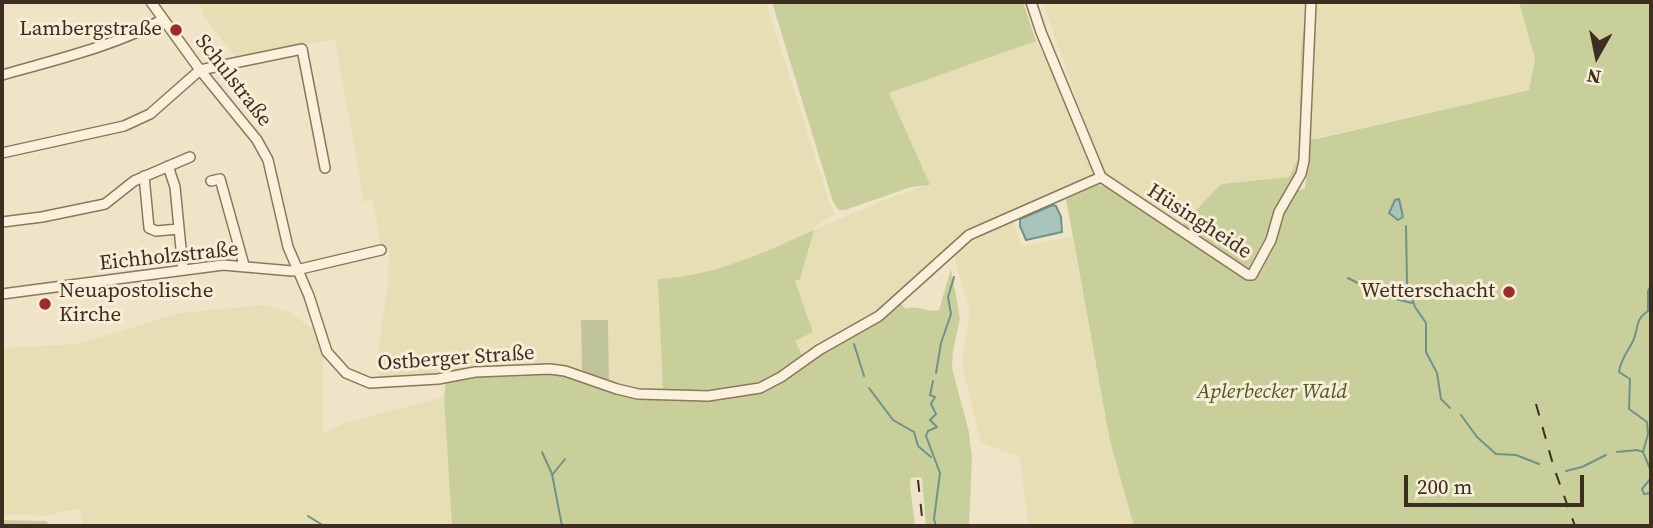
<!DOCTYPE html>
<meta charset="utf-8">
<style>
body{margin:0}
#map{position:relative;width:1653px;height:528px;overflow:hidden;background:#f0e4c8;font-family:"Source Serif 4",serif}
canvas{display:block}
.frame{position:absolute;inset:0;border:4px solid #3d2e20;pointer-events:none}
.north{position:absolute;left:1562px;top:21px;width:70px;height:70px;-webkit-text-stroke:5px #f7eed8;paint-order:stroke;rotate:189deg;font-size:19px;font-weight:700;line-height:28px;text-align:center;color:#3d2e20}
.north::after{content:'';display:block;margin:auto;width:24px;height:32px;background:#3d2e20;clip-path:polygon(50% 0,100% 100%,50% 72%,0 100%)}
.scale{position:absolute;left:1404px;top:475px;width:180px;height:32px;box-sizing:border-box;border:4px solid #3d2e20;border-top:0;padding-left:9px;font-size:21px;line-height:24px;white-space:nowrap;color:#3d2e20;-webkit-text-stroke:5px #f7eed8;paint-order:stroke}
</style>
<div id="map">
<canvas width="1653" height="528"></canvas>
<div class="frame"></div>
<div class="north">N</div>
<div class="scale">200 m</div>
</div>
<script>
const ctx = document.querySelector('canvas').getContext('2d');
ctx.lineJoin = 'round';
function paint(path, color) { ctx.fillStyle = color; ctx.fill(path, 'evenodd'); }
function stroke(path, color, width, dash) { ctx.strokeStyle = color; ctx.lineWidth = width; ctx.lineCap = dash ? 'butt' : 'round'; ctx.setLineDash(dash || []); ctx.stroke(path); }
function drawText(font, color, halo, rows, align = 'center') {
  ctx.font = font + ' "Source Serif 4",serif'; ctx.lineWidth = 6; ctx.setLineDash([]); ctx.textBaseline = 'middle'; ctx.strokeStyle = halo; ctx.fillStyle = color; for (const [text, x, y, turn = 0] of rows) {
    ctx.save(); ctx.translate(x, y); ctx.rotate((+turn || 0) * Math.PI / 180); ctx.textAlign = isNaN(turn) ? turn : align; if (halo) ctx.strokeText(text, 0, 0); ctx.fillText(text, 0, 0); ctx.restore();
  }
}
const farmland = new Path2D(`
 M198,2h568l64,202 5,10 -21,13v3l83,-35 32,-10 -41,-92 148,-52 23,43 39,91 -130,59 -80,72 -84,53 -10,-18 19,-10 -18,-50 18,-50 -85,36 -47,11 -22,1 4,113 -26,-1 -28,-7 -1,-64h-27l1,52 -32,-4 -171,11v-35l9,-59 1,-35 -8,-4 -8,-46 -9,2 -29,-163 -97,20 -34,-42z
 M1043,2h264l-6,47 -2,108 -10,20 -68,7 -41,43 -77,-52z
 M1316,2h203l16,57 -6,31 -218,49 2,-122z
 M1013,220l8,26 51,-9 33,174 29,115h-106l-8,-69 -39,-14 -19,-80 8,-51 -15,-51 2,-11 10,-9z
 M266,305l24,8 26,18 7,23v79l25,-11 96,-25 9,129h-149l-5,-2 -7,2h-209l-4,-18 -33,8 -44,-2v-166l74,-4 105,-31z`);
const green = new Path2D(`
 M772,2h251l13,39 -147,52 41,92 -19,2 -66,23h-6l-6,-8z
 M1307,2h9l-3,15 -2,122h5l213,-49 6,-31 -16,-57h132v524h-517l-24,-85 -44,-242 32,-14 9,1 73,41 41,-43 68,-7 10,-20 2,-108zM1309,156l-4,33 -7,1 -6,-3z
 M814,230l-14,49 -5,2 18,51 -18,9 9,18 -33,23 -47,12 -61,-2 -5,-113c57,-3 105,-26 156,-49z
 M951,269l9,49 -7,33 -1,17 17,64 3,26 -3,68h-43l-4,-47 -2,-2 -9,1 -1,7 5,41h-463l-8,-129 2,-16 16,-6 88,-5 87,25 112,-3 151,-89 6,6c11,-5 21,4 33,1z
 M2,520l45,1 1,5h-46z`);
const cemetery = new Path2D(`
 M581,320h27l1,64 -27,-12z`);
const water = new Path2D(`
 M1399,199l4,18 -5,3 -9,-7 6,-13z
 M1053,205l3,1 5,11 1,15 -36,8 -6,-14v-7z`);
const stream = new Path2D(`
 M1406,226l1,57 8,24 11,16v29l11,21 4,26 9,9
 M1348,278l35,18 29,7
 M1651,285l-3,6v20c-14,9 -9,18 -15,30 -5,10 -13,20 -14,31l11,7 -1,30 18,13 1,12 -5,18 8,19
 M854,344l10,32
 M936,373l5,-30 10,-29 -3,-17 6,-20
 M933,381l-3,14 5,2 -4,7 5,10 -6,6 7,7 -9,4 -2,5 14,37 -6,46 2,7
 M869,388l24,32 21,12 4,14 13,11
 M1461,415l16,22 19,17 20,1 23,9
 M542,452l10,22 10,52
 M1617,452l20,-2 6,2
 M1566,471l16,-4 24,-12
 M553,474l12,-15
 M1651,478l-9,11 2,5 7,-1
 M308,516l16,10`);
const minor = new Path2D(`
 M151,2l49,68 57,70 11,20 20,87 21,49 18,56 19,21 24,10 68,-4 37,-7 75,-3 15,2 52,18 21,5 70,2 52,-8 21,-11 38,-27 60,-34 90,-81 132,-58
 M1031,2l10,30 60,145 147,98h4l19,-35 8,-28 22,-38 3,-13 7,-159
 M2,75c49,-14 117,-30 161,-56
 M2,153l122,-27 26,-12 50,-44 102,-21 23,119
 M168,166l7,21 8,82
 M144,176l5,52 7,3 23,-2
 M211,181l9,-2 24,86
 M2,222l40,-5 63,-13 29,-23 56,-24
 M2,294l221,-29 69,6 89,-21`);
const rail = new Path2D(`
 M1536,404l18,64 21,58
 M918,480l5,46`);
const markers = [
 [176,30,7,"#9e2a2b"],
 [1509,292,7,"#9e2a2b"],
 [45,304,7,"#9e2a2b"]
];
const poiNames = [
 ["Lambergstraße",162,30],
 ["Neuapostolische",59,292,"left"],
 ["Kirche",59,316,"left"],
 ["Wetterschacht",1495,292]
];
const streetNames = [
 ["Schulstraße",233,81,52],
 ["Hüsingheide",1199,222,33],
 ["Eichholzstraße",169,257,-6],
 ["Ostberger Straße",456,359,-4]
];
const parkNames = [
 ["Aplerbecker Wald",1272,393]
];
paint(farmland, '#e6deb5');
paint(green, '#c9cf9b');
paint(cemetery, '#bfc49a');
paint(water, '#a9c4bc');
stroke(water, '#6f938a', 2);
stroke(stream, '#6f938a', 2);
stroke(minor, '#8d765c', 12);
stroke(minor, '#faf1dc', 9);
stroke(rail, '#3d2e20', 2, [12, 12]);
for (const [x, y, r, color] of markers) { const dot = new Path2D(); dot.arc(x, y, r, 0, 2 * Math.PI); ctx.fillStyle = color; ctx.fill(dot); stroke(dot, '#f7eed8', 2.5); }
drawText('21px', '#3d2e20', '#f7eed8', poiNames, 'right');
drawText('21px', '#3d2e20', '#f7eed8', streetNames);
drawText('italic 21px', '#4d5a26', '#f7eed8', parkNames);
</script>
